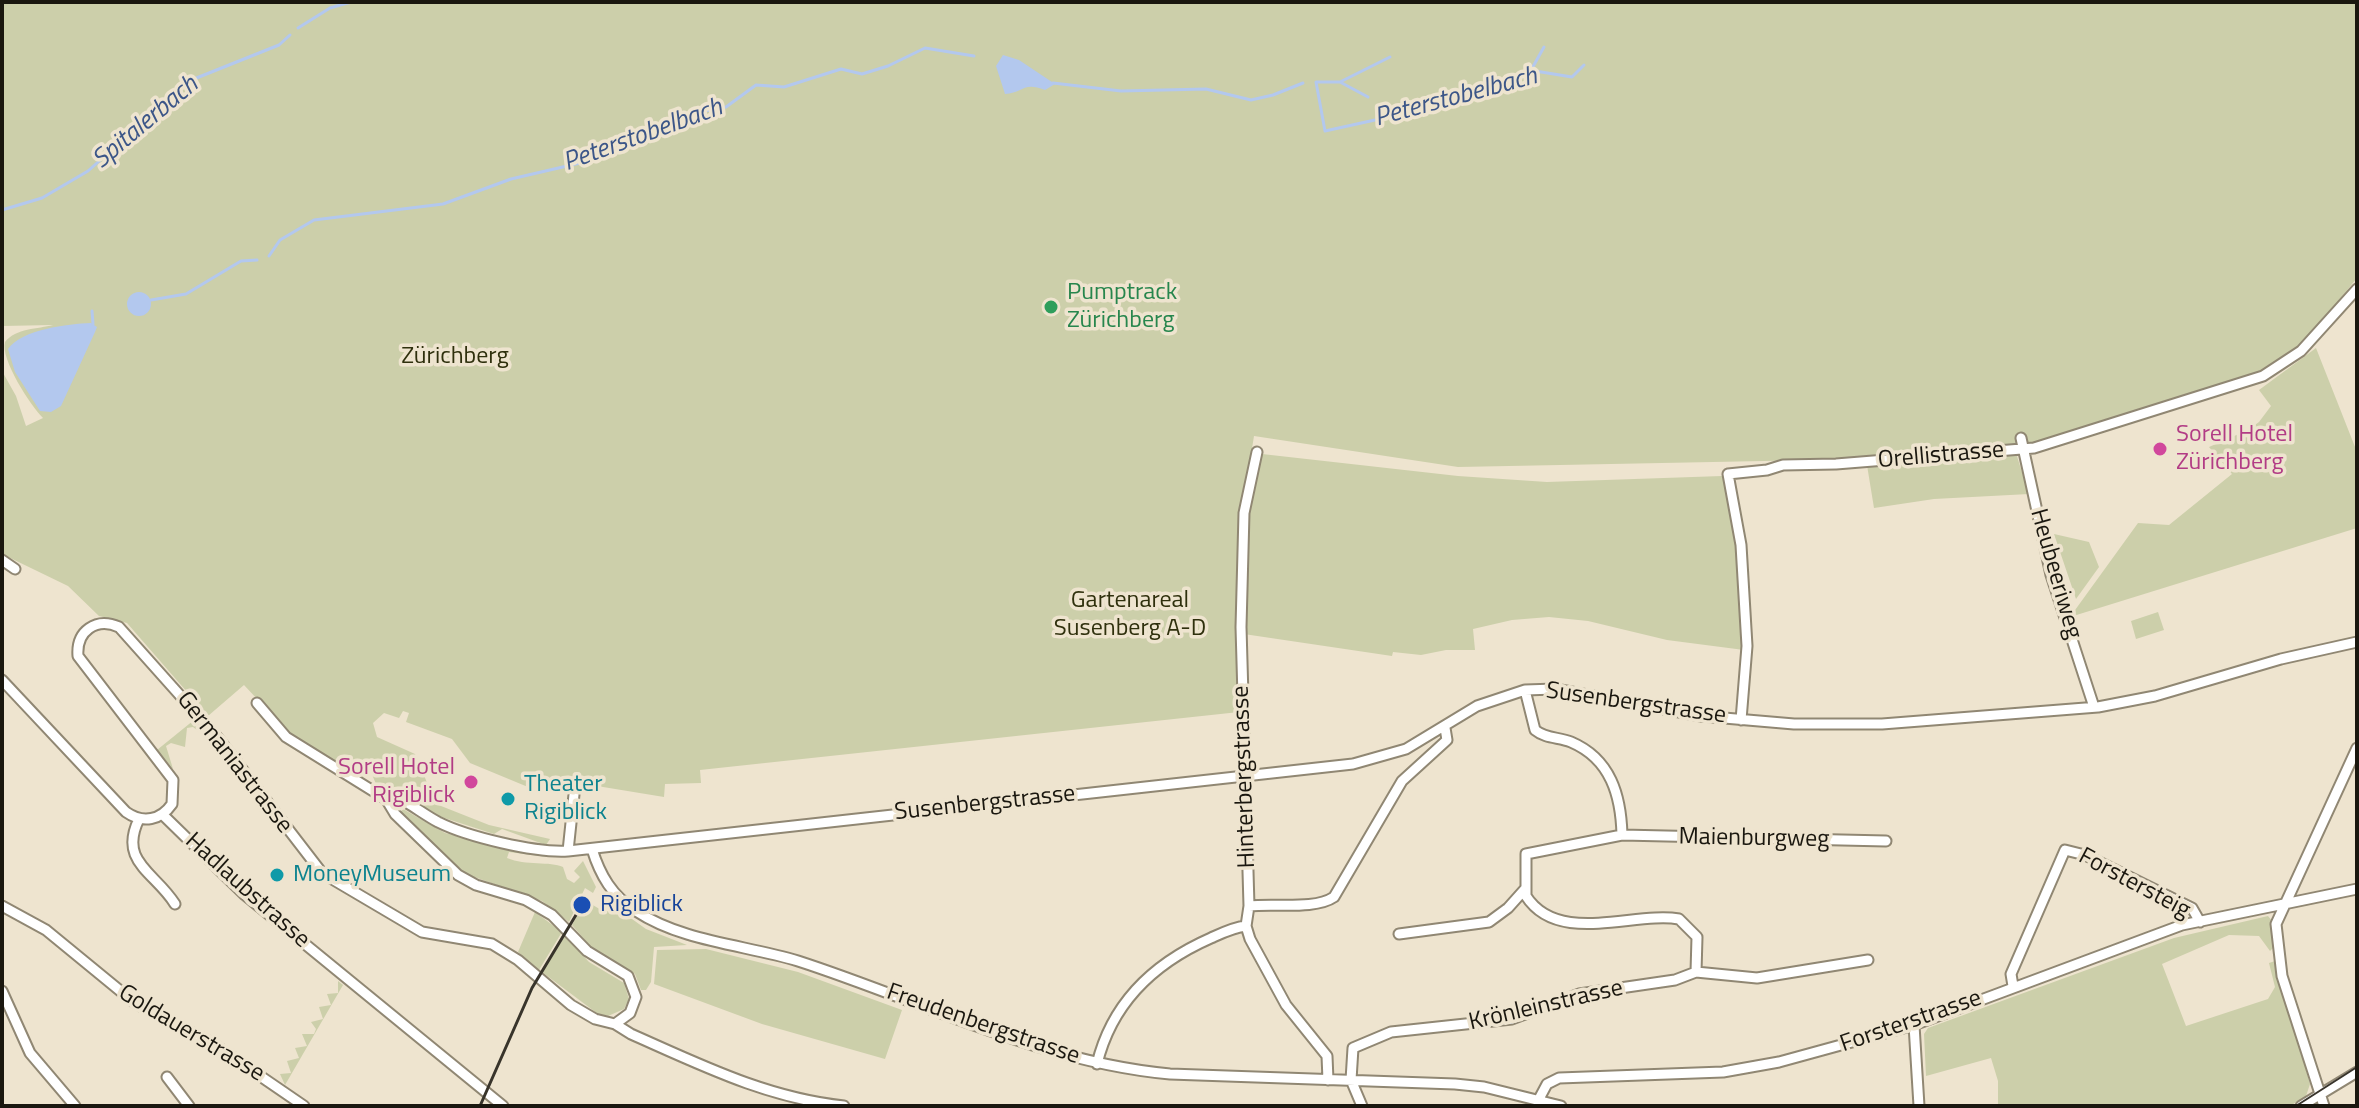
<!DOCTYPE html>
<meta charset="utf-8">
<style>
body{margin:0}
#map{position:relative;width:2359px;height:1108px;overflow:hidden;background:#eee4cf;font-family:"Titillium Web",sans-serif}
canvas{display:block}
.frame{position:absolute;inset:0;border:4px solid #1a170f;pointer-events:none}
</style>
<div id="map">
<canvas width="2359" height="1108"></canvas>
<div class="frame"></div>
</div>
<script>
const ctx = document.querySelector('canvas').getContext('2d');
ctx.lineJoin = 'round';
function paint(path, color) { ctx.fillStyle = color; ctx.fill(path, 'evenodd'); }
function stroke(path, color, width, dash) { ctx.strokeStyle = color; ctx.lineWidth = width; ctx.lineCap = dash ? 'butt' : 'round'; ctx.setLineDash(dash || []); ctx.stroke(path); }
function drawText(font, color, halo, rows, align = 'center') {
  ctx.font = font + ' "Titillium Web",sans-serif'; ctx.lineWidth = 7; ctx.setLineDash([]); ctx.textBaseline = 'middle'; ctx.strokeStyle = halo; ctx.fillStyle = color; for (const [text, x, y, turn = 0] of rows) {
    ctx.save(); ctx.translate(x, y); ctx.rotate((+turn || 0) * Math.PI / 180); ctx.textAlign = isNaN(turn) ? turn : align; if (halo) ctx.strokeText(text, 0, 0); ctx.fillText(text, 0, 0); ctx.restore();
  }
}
const green = new Path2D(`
 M2,2h2355v276c-21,25 -43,58 -70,77 -64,44 -174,65 -249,88l-24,4 15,47 -95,5 -60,9 -8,-49 -408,8 -204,-31 -12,75 20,-57 196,22 89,6 175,-6 15,52 7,122 -77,-10 -79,-19 -39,-4 -37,3 -39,9 2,21h-29l-25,5 -28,-3 -1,4 -155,-23 2,79 -539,58 1,13 -36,1 -1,13 -134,-22 -2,12 -58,-24 -18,-24 -46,-17 3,-9 -6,-2 -4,7 -15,-5 -11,10 4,14 38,17 21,50 53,21 61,14 -4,6 -44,-16 -8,5 -62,-20 -23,-16 -33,-14 -5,-12 -9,7 -75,-48 -43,-46 -36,31 -81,-93 -28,-7 -31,-30 -66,-32v-183l14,25 10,30 17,-8c-12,-12 -43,-59 -38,-76 11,-14 33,-13 48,-17l-51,1z
 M2316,348l41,104v76l-287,89 68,-94 31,2 63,-51 -23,-27 39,-17 11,-8 12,-16 -12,-16z
 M2054,534l35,8 10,25 -23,32z
 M2158,612l6,18 -28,9 -5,-18z
 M194,720l17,21 -18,-14 -6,1 -2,19 -14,-4 -5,3 7,23 -16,-19z
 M403,809l42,24 102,24 -38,-5 -2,6c19,8 43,3 56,9l4,12 7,4 6,-6 -6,-6 9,-10 13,26 -3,6 -8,-5 -16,34 -27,-21 -76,-27 -66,-62z
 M591,904l12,7 3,-3 12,1 28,20 41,16 -33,2 -3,35 -5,8h-5l-6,-16 -44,-27 -19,-22 8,-14 5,2z
 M535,912l27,20 -23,38 -21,-18z
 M2268,916l5,6v26l-3,3 -11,-15 -30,-1 -67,29 24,62 82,-27 7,-12 -6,-24 6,-2 35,123 -4,12 -16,10h-292v-25l-7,-23 -65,18 -2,-42 4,-6 246,-90z
 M565,936l24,26 35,21 5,16 -5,10 -16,7 -10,-2 -56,-42z
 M706,949l92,23 104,38 -17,49 -123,-35 -108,-40 3,-34z
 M338,981l5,4 -58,100 -5,-11 11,-1 -4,-12 12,-3 -4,-10 12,-2 -5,-12h12l2,-5 -5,-7 12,-3 -4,-12 12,-2 -4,-11 11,-1z`);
const water = new Path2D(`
 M1003,55l16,5 36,24 -10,6c-22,-9 -22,3 -40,4l-9,-28z
 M127 304a12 12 0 1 1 24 0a12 12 0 1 1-24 0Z
 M91,323l6,4 -2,5 -34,74 -10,6 -11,-1 -25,-39 -7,-23c14,-20 60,-25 83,-26z`);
const stream = new Path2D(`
 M298,28l32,-20 21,-6
 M1530,72l14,-25
 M1340,82l50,-25
 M1053,83l68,8 85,-2 45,11 22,-5 30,-12
 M1368,97l-28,-15h-24l9,49 159,-35 51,-25 37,6 12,-12
 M2,210l40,-12 46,-27 101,-90 90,-36 11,-10
 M269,256l11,-16 34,-20 129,-16 68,-25 69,-16 81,-29 23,-19 42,-8 30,-22 28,2 57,-18 21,5 26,-8 37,-18 49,8
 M151,300l35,-6 55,-33 16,-1
 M92,311l1,13`);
const minor = new Path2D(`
 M2021,438l30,137 43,132
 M1257,452l-13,61 -3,114 8,279 -3,20 4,13 36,66 41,51 1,24
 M2,560l13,9
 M2,680l124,132c17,12 35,8 46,-8l1,-24 -95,-124c-2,-25 18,-39 41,-29l99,111 104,135 100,59 70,12 26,16 53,45 24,14 20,5 15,-11 6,-16 -8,-21 -41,-25 -35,-36 -26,-15 -50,-15 -18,-10 -63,-61 -9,-15
 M1525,690l10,40c11,9 24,7 36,12 40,17 50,54 51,93
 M257,703l29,34 100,62
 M1741,720l6,-74 -6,-101 -13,-71 39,-4 16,-5 53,-1 198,-16 229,-72 38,-25 56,-62
 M386,799l8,-3c16,7 29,18 44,26 30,15 97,31 130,29l785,-87 53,-15 71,-43 48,-16 30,-1 146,27 93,8h88l216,-17 57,-11 126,-37 76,-17
 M163,815l82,80 258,211
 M139,819c-21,43 16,53 36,85
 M592,849c8,26 20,47 44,62 47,31 110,34 162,50 124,40 241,101 372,113l285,10 29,3 77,19
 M568,851l7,-66
 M2,906l44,24 89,73 77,40 92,63
 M1249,906c25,-3 66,4 85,-9l68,-116 45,-41 -2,-12
 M1399,934l90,-12 19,-14 17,-19
 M1696,972l1,-35 -18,-18c-44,-8 -121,27 -153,-23v-42l96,-19 264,6
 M2013,986l-2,-12 54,-124 20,5 107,53 8,14
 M2,991l28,62 45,53
 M615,1024l16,10c70,31 136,64 213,72
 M1914,1025l5,81
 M1097,1064c15,-62 57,-101 114,-126 11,-5 23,-11 35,-12
 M167,1077l22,29
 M1539,1099l8,-15 12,-6 164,-6 56,-10 135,-37 268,-100 175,-36
 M1362,1106l-11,-26 2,-32 38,-16 121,-13 67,-25 96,-14 21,-8 61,6 111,-18
 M2301,1106l56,-34
 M2324,1106l-42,-130 -6,-52 81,-176`);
const tram = new Path2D(`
 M2296,1106l61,-39`);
const rail = new Path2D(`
 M480,1106l52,-118 50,-83`);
const markers = [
 [1051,307,8,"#2e9e5b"],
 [2160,449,8,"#d1479c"],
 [471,782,8,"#d1479c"],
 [508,799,8,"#0f9aa8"],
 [277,875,8,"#0f9aa8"],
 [582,905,10,"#1a4fb4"]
];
const leisureNames = [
 ["Pumptrack",1067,293],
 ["Zürichberg",1067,321]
];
const parkNames = [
 ["Zürichberg",455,357],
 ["Gartenareal",1130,601],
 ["Susenberg A-D",1130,629]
];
const hotelNames = [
 ["Sorell Hotel",2176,435],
 ["Zürichberg",2176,463],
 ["Sorell Hotel",455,768,"right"],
 ["Rigiblick",455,796,"right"]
];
const streetNames = [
 ["Orellistrasse",1941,456,-5],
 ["Heubeeriweg",2055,574,74],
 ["Susenbergstrasse",1636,704,8],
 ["Germaniastrasse",234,763,52],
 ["Hinterbergstrasse",1245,777,-92],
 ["Susenbergstrasse",985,804,-6],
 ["Maienburgweg",1754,839,1],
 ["Forstersteig",2134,884,28],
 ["Hadlaubstrasse",247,891,42],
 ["Krönleinstrasse",1546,1006,-13],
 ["Forsterstrasse",1911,1022,-19],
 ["Freudenbergstrasse",983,1025,19],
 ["Goldauerstrasse",191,1034,31]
];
const cultureNames = [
 ["Theater",524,785],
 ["Rigiblick",524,813],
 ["MoneyMuseum",293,875]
];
const transitNames = [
 ["Rigiblick",600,905]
];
const waterNames = [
 ["Peterstobelbach",1456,98,-15],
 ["Spitalerbach",146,123,-40],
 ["Peterstobelbach",643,136,-20]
];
paint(green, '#cccfaa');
paint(water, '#b3c8ee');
stroke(stream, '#b3c8ee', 3);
stroke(minor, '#908773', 13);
stroke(minor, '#fff', 9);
stroke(tram, '#38342b', 2);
stroke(rail, '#38342b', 3);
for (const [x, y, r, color] of markers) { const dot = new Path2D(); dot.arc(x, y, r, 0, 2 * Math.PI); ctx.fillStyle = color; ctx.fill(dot); stroke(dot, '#eee4cf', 3); }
drawText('24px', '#27864d', '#eee4cf', leisureNames, 'left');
drawText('24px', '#2f300d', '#eee4cf', parkNames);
drawText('24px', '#b23c85', '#eee4cf', hotelNames, 'left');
drawText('24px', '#1a170f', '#eee4cf', streetNames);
drawText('24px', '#0d838f', '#eee4cf', cultureNames, 'left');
drawText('24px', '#164399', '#eee4cf', transitNames, 'left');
drawText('italic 26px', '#3c5688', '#eee4cf', waterNames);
</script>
